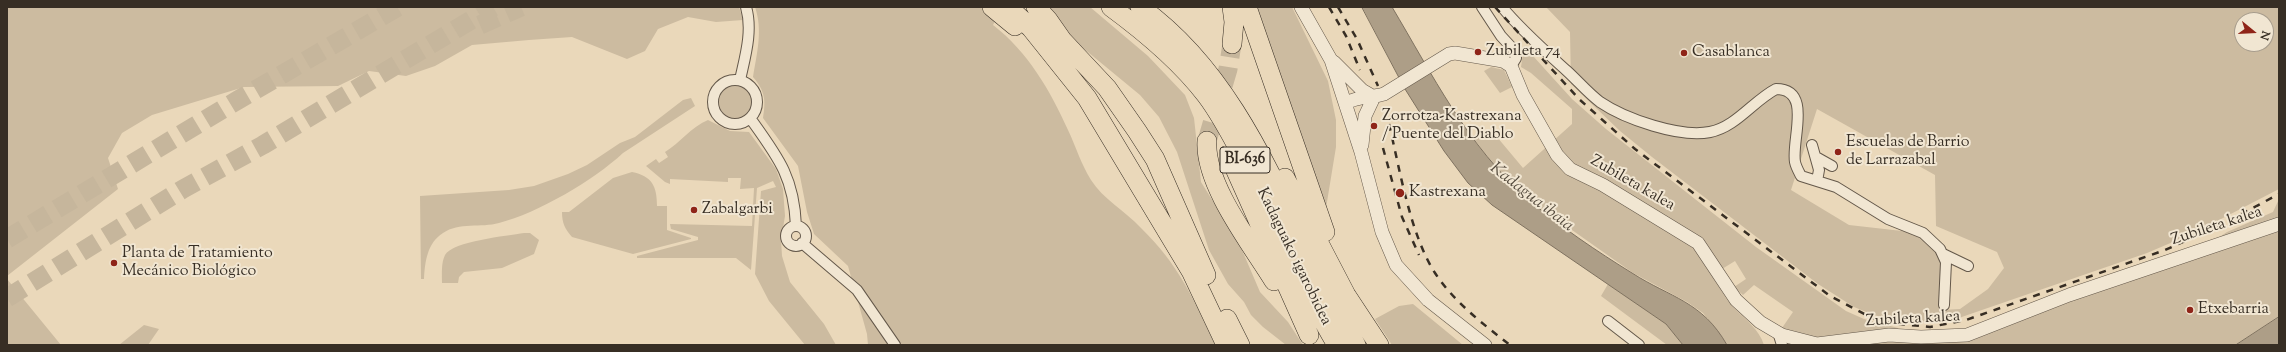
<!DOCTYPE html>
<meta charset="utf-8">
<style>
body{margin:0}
#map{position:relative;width:2286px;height:352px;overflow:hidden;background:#ead8ba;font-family:"Sorts Mill Goudy",serif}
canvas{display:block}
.frame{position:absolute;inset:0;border:8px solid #372e24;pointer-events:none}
.north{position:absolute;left:2234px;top:12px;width:40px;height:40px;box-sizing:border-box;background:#f1e6d2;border:1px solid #a79c8c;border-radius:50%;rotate:108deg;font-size:11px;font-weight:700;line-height:16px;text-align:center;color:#372e24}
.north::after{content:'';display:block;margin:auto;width:14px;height:18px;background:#8f2418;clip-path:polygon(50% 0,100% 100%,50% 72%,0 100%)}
</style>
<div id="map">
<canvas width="2286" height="352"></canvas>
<div class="frame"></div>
<div class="north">N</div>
</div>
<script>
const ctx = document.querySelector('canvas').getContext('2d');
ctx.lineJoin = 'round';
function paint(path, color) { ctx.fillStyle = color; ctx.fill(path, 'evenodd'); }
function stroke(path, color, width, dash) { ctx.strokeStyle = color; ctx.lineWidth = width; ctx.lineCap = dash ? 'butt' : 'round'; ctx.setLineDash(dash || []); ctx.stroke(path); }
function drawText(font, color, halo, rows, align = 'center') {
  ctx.font = font + ' "Sorts Mill Goudy",serif'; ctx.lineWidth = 4; ctx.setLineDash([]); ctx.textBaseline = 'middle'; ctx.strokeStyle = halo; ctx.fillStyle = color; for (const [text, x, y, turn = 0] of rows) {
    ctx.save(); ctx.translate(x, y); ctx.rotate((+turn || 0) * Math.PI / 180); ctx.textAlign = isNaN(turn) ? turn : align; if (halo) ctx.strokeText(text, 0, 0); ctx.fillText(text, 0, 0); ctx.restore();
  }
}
const green = new Path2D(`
 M7,7h732l4,13 -27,2 -28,-5 -30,12 -13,22 -18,8 -55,-22 -43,3 -57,5 -37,21 -29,10 -37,-5 -31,15 -94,1 -92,28 -30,18 -14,25 10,31 -111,87z
 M755,7h225l16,12 -3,6c35,27 57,65 75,105 8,17 13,34 23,50 12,19 34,31 50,48 38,37 52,70 74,117h-347l-1,-11 -19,-68 -34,-32 -7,-22 -9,-46 -35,-48c3,-18 2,-27 -10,-41 4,-24 10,-47 2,-70z
 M1042,7h48l58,49 37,39 9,23 7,64 38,61 21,49 28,30 15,23h-17l-23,-18 -12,-12 -7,-13 -16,-18 -19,-34 -32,-98 -18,-35 -19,-22 -74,-61z
 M1256,7h36l36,74 8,39v27l-10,61z
 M1546,7h733v182l-85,44 -47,20 -194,67 -36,3 -17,-1 -26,-7 -20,-8 -36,-23 -166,-127 -32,-26 -49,-47 -1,-52zM2242,20h24v24h-24zM1817,109l118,66 1,51 61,26 7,16 -16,21 -28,20 -19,1 2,-47 -6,-13 -14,-13 -12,-5 -62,-7 -58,-35z
 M1524,46l48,53 34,30 150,118 90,64 18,8 34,9 1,3 -80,9 -20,-5 -17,-7 11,-16 -39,-27 -11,10 -9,-8 12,-8 -11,-18 -13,8 -8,10c7,10 12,21 20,29 12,12 25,21 30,37h-37l-24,-32 -16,-11 -54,-29 -105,-74 -33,-31 -23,-32 20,-5 31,37 49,-44v-15l-41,-36 -10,-6z
 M1491,67l13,3 8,17 -12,6 -16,-22z
 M719 102a17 17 0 1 1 34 0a17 17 0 1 1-34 0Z
 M691,98l4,8 -72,47c-29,27 -85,60 -124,70 -18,5 -40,-1 -56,10 -16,10 -18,29 -19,46h-3l-1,-83 89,-6 25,-4 34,-12 19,-9 33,-22 15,-6 48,-37z
 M708,120l22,11 19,1 27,37 7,20 2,27 -4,24 1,16 8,26 34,42 12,21h-31l-36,-44 -14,-27 6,-83 15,-4 -3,-6 -16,7 -6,82 -15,-12h-99v-2l61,-16v-3l-27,-8 -1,-5 82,2 2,-38 -14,1 1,-11h-13v4l-58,-3v5l-5,-2 -19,-16 10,-7 3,4 9,-6 -3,-5c15,-9 26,-25 43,-32z
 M632,172c20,4 25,14 25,34h10v24l24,8v1l-58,15 -61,-17c-7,-8 -10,-14 -10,-25h7l44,-34z
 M2279,199v21l-64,20 12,-8 46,-20z
 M2279,225v92l-43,28h-384l44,-6 73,-3z
 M524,233h6l9,7 -5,14 -32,14 -38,4 -5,5 -1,6h-16c0,-9 -1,-20 3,-28 8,-14 62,-19 79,-22z
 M7,279l54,66h-54z
 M1608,284l58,40 17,21h-16l-66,-49z
 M1413,304l50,41h-71l-17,-26 24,-13z
 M144,325l15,4 -11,16h-29z`);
const water = new Path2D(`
 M1362,7h30c40,67 76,140 136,192 31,27 70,53 104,74 39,25 70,28 95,72h-44l-17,-21 -174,-119 -24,-22 -24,-32 -39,-62z
 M2279,317v26l-2,2h-41z`);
const motorwayTunnel = new Path2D(`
 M480,25l41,-18
 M1207,141l21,-72 4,-25
 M7,239l231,-139 160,-93
 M7,298l176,-109 80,-44 230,-138`);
const minor = new Path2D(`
 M1482,7l19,29 12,13 3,9 -5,8
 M1502,7c19,23 43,44 65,64 11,10 21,22 33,31 25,17 80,36 110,30 26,-5 43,-31 66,-43 37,0 15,51 19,73 1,5 4,10 6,14l35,11 52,32 35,14 17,16 6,13 -2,43
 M740,80c5,-23 13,-49 6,-73
 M713 102a22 22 0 1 1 44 0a22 22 0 1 1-44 0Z
 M750,118c28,39 44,59 46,108
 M1812,145l7,25 -2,11
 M1816,157l16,9
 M786 236a10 10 0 1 1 20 0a10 10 0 1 1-20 0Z
 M802,243l55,47 38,55
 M1943,254l25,12
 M1608,321l31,24
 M1778,332l4,13`);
const tertiary = new Path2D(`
 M1301,7l30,53 30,92 21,80 14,33 32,35 57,45
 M1334,62l28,28 12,7
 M1346,103c12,-7 25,-5 38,-9l65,-40 6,-1 48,8 8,5 12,29 34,60 13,14 33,16 95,58 38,57 24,22 22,13 35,9 72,-9 32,2 46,-2 102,-40 210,-71
 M1362,145l3,-29 9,-19`);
const motorway = new Path2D(`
 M992,7l23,19
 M1008,7l23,21 56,70 104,173 35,74
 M1036,7l12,13 14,20 45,48 30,43 18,28 51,116
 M1111,7c34,25 69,54 95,88 16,21 28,45 40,68 32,60 56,124 91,182
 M1140,7c112,80 149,224 216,338
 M1232,7l2,15 -2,22
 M1247,7l78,225
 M1207,141c-3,43 45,104 67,140
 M1232,162l77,173
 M1285,178l61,117 33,50
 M1227,319l13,26`);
const rail = new Path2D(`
 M1329,7l17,29 14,34
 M1338,7l19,32 21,47
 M1495,7l84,92 56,50 195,147 42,22 19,5 39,4 36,-7 199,-70 54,-24 60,-32
 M1389,124c11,46 21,110 46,149 19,29 48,51 75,72
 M1383,148l19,69 17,38`);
const markers = [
 [1478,52,4,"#8f2418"],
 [1684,53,4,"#8f2418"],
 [1374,126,4,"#8f2418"],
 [1838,152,4,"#8f2418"],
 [1400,193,5,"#8f2418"],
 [694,210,4,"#8f2418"],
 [114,263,4,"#8f2418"],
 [2190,310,4,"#8f2418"]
];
const shields = [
 [1245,160,50]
];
const shieldNames = [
 ["BI-636",1245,160]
];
const poiNames = [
 ["Zubileta 74",1486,52],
 ["Casablanca",1692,53],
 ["Zorrotza-Kastrexana",1382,117],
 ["/ Puente del Diablo",1382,135],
 ["Escuelas de Barrio",1846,143],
 ["de Larrazabal",1846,161],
 ["Kastrexana",1409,193],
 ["Zabalgarbi",702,210],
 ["Planta de Tratamiento",122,254],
 ["Mecánico Biológico",122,272],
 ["Etxebarria",2198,310]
];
const streetNames = [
 ["Zubileta kalea",1632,184,30],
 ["Zubileta kalea",2217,227,-18],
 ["Kadaguako igarobidea",1293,257,64],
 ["Zubileta kalea",1913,320,-3]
];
const waterNames = [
 ["Kadagua ibaia",1531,198,38]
];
paint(green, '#ccbba0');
paint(water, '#ad9e87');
stroke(water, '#7e715f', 1);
stroke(motorwayTunnel, '#c6b69c', 19, [19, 10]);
stroke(minor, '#64584a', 12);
stroke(tertiary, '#64584a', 14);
stroke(motorway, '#372e24', 20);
stroke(minor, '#f1e6d2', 10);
stroke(tertiary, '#f1e6d2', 13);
stroke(motorway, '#ead8ba', 19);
stroke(rail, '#372e24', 2.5, [7, 7]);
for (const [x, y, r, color] of markers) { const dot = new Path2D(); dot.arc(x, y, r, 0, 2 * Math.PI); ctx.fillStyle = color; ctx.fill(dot); stroke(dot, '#f1e6d2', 1.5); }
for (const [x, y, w] of shields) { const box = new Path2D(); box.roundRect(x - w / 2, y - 13, w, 26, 3); ctx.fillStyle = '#f1e6d2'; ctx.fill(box); stroke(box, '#372e24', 1); }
drawText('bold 15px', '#372e24', null, shieldNames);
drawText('16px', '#372e24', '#f1e6d2', poiNames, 'left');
drawText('16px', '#372e24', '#f1e6d2', streetNames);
drawText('italic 17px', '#544a3d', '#f1e6d2', waterNames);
</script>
